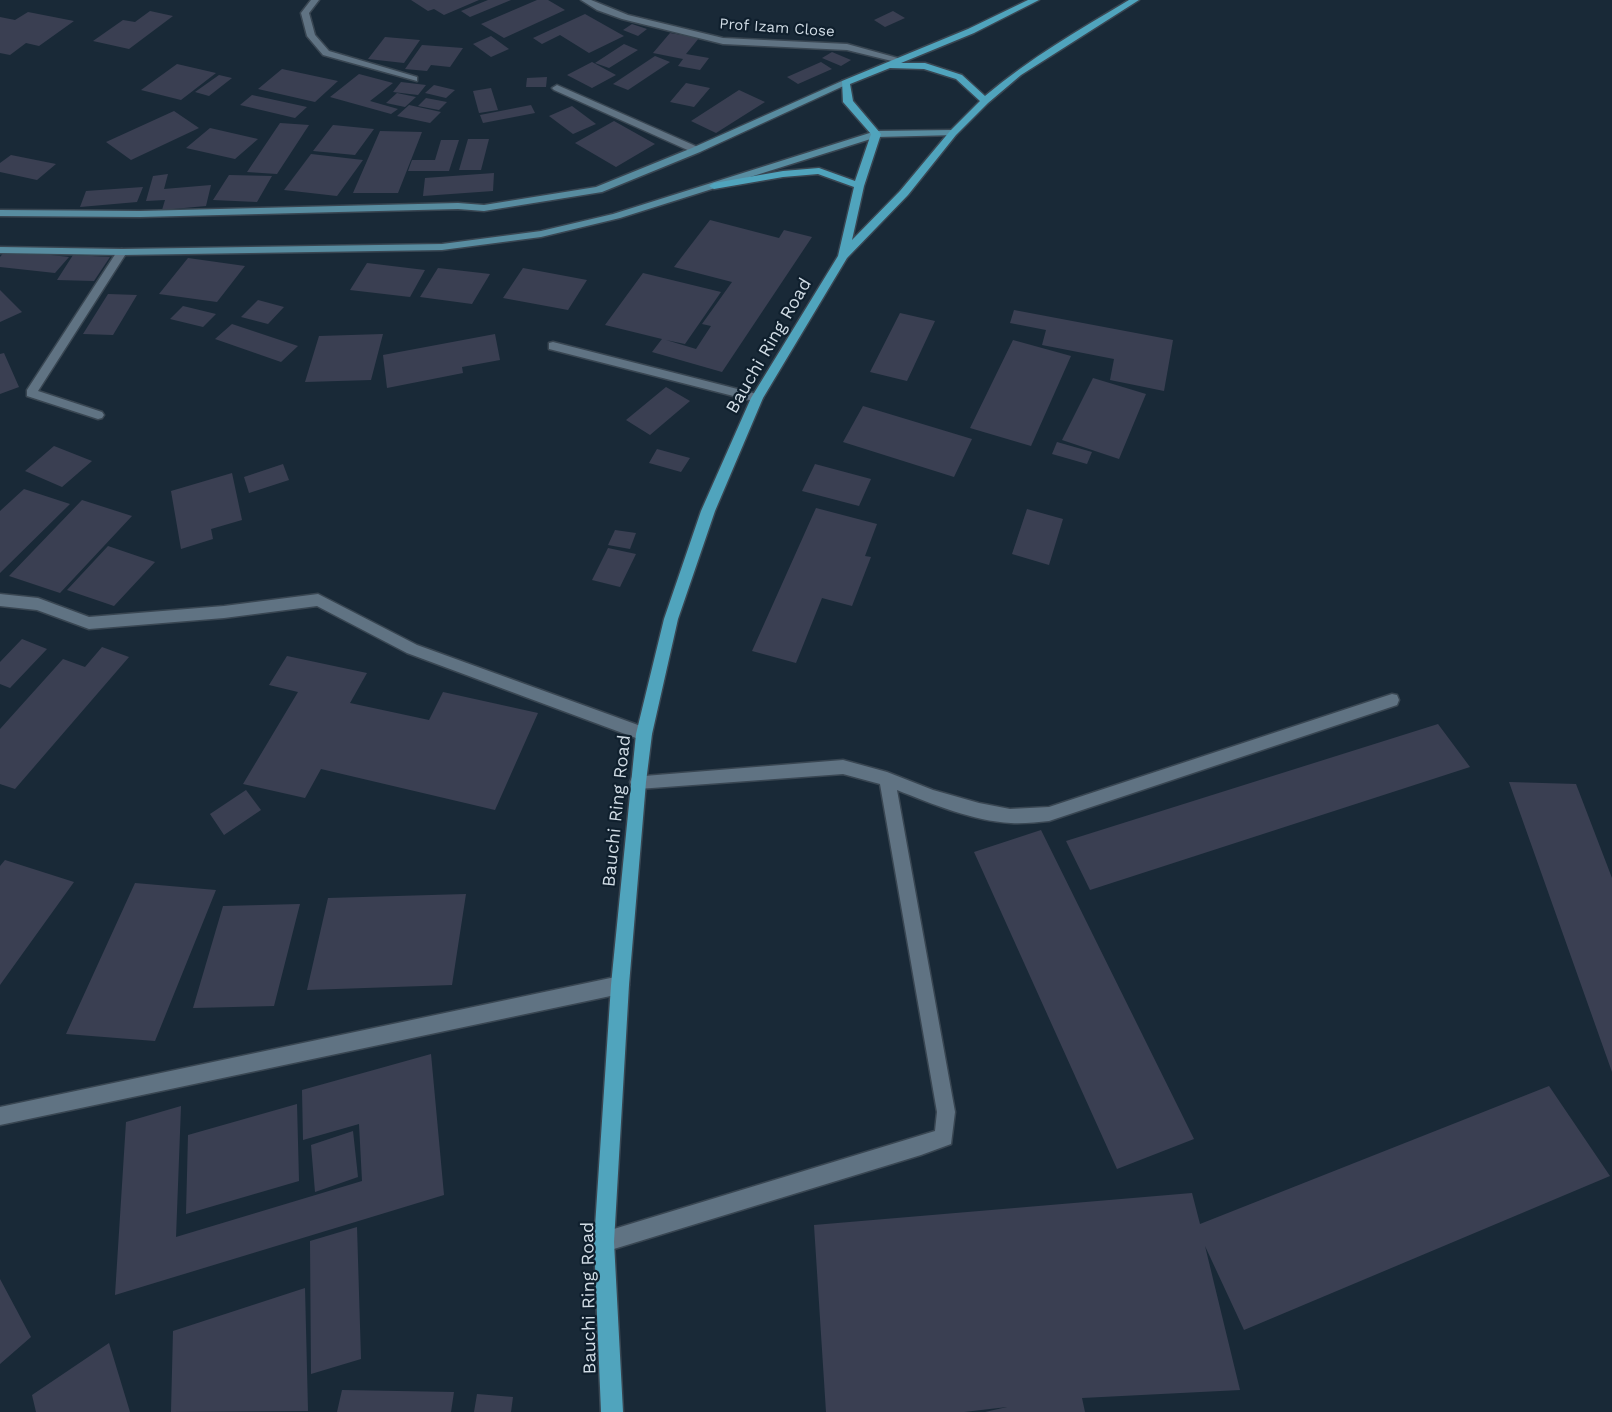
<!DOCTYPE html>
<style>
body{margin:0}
canvas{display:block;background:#192937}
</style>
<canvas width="1612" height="1412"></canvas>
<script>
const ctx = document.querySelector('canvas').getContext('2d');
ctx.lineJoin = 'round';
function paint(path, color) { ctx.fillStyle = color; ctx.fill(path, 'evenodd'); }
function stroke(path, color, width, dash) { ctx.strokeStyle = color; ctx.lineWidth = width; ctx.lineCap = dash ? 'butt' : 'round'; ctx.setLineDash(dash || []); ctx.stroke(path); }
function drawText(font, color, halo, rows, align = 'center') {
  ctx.font = font + ' "Work Sans",sans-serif'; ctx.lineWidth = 4.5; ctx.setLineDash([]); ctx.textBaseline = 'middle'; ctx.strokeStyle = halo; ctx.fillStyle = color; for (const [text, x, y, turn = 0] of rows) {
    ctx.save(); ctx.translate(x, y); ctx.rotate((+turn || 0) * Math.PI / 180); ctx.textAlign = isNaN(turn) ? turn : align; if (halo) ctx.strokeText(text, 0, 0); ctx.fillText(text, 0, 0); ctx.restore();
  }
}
const building = new Path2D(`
 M411,0h68l-35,15 -10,-6 -6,2z
 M488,0h23l-41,17 -9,-6z
 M537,0h11l17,10 -61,28 -23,-14z
 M150,11l23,5 -44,33 -36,-8 30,-21 12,2z
 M893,11l12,7 -20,9 -11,-7z
 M28,12l46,9 -35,25 -13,-3 -16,12 -10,-2v-36l15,3z
 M585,14l39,22 -35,17 -29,-18 -18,9 -9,-6z
 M632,24l15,5 -9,7 -15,-6z
 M670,33l29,5 -13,16 23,4 -9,12 -22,-4 5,-7 -30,-6z
 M491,36l18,13 -18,8 -18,-13z
 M385,37l35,3 -16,23 -36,-4z
 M624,44l14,6 -29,18 -14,-5z
 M422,45l41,3 -13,19 -19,-2 -4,6 -22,-2z
 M832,52l19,8 -10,6 -19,-8z
 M655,56l15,6 -42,28 -15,-6z
 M592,62l24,13 -24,13 -25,-13z
 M821,62l11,7 -34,15 -11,-7z
 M177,64l39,9 -35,27 -40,-10z
 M282,69l56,12 -23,21 -57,-13z
 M359,74l34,9 -23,18 28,8 -7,5 -61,-17z
 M219,75l13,3 -23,18 -14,-4z
 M547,77l-1,10h-20l1,-9z
 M401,82l25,3 -8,10 -25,-3z
 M686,83l24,5 -16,19 -24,-5z
 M434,85l21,5 -9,8 -21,-5z
 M491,88l7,22 -19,3 -6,-22z
 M739,90l26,12 -49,31 -25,-12z
 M397,93l19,4 -11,10 -19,-4z
 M252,95l55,12 -12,11 -55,-13z
 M426,98l21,4 -8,8 -21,-4z
 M409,105l32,7 -11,11 -33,-7z
 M531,105l4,8 -52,10 -3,-8z
 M572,106l24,18 -23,10 -24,-18z
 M174,111l25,17 -68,32 -25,-18z
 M614,121l41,23 -39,23 -41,-24z
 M280,123l29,2 -32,49 -30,-2z
 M333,125l41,4 -19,26 -42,-4z
 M210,128l48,11 -23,20 -49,-11z
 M380,131l42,1 -24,61h-45z
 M468,139h21l-8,31h-22z
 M441,140h18l-10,31h-41l4,-11h23z
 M311,154l52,6 -26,36 -53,-6z
 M11,155l45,9 -19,16 -37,-8v-9z
 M494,173l-1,18 -70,5 2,-18z
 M168,174l-4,15 47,-4 -5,21 -44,4 3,-10 -19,1 7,-25z
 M229,175l43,1 -15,26 -44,-2z
 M143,187l-6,15 -57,5 6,-16z
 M710,220l69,18 5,-8 28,7 -90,135 -70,-20 10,-13 -57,-14 38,-52 78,19 -36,52 -19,-4 30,9 15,-23 -9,-2 30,-42 -58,-15z
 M6,250l63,7 -14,16 -55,-6v-10z
 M73,255l37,2 -16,24 -37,-1z
 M188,258l57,8 -28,36 -58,-8z
 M367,263l58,7 -15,27 -60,-7z
 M438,268l52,6 -18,30 -52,-7z
 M523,268l64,12 -19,30 -65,-12z
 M0,290l22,22 -22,10z
 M108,294l29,1 -24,40 -30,-1z
 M258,300l26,7 -16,17 -27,-7z
 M183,306l33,8 -13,13 -33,-8z
 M1014,310l159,30 -9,51 -54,-11 4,-21 -72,-14 4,-15 -36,-7z
 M900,313l35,8 -28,60 -37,-9z
 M232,324l66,22 -17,16 -66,-23z
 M383,334l-12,46 -66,2 14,-46z
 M495,334l5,26 -38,7 1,6 -76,15 -4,-33z
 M1013,340l58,16 -40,90 -61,-18z
 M4,353l15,34 -19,7v-40z
 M1093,378l53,16 -27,65 -57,-19z
 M666,387l24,14 -40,34 -24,-15z
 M863,406l109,33 -18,38 -111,-35z
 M1057,442l35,10 -5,12 -35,-10z
 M54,446l38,15 -30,26 -37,-16z
 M657,449l33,9 -9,14 -32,-9z
 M283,464l6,16 -40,13 -5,-16z
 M815,464l56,15 -12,27 -57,-15z
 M232,473l10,47 -31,9 2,10 -32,10 -10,-58z
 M24,489l46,15 -70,69v-62z
 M82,500l50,16 -72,77 -51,-17z
 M816,508l61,16 -12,32 6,1 -19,49 -30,-8 -26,65 -44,-12z
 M1027,509l36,10 -14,46 -37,-11z
 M615,530l21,3 -6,16 -22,-4z
 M108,546l47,16 -41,44 -47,-16z
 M608,548l28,6 -16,33 -28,-7z
 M22,639l25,10 -37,39 -10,-4v-22z
 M102,647l27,10 -114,132 -15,-5v-55l63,-70 22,8z
 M287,656l80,17 -17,30 79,17 14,-28 95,21 -43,97 -174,-41 -16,29 -62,-14 55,-92 -29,-7z
 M1438,724l32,43 -380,123 -24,-49z
 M1509,782l67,2 36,94v194z
 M246,790l15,20 -37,25 -14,-21z
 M1041,830l153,309 -77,30 -143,-317z
 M5,860l69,22 -74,103v-119z
 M135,883l81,7 -61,151 -89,-7z
 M466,894l-14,91 -145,5 21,-92z
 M300,904l-26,102 -81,2 30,-102z
 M431,1054l13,141 -329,100 11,-173 55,-16 -5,131 186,-56 -3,-57 -56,16 -1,-50z
 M1549,1086l61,90 -366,154 -39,-84 35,144 -158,8 3,14h-100l22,-5 -43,5h-138l-12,-187 378,-32 8,31z
 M297,1104l2,77 -113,33 2,-79z
 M353,1131l5,46 -43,15 -4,-47z
 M357,1227l4,132 -50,15 -1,-133z
 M0,1279l31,58 -31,27z
 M305,1288l3,123 -137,1 2,-81z
 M109,1343l21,69h-94l-4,-17z
 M342,1390l112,2 -3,20h-114z
 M477,1394l36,3 -2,15h-37z`);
const service = new Path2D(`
 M1392,694l5,1 2,5 -2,5 -348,116c-12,1 -26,3 -38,2 -38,-2 -79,-19 -114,-33l58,322 -4,32 -30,11 -317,97 -7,-3 -3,-7 3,-7 7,-3 331,-101 2,-19 -57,-328 -37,-10 -205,15 -6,-2 -2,-5 2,-5 211,-17 44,12 46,18 46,13 31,6 39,-2z`);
const minor = new Path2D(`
 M311,0h8l-10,13 6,22 14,16 88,26v4l-94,-26 -16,-19 -6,-23z
 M581,0h10l37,15 95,23 124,6 58,16 -5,3 -53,-13 -124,-6 -101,-25 -25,-9z
 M557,85l143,63 1,2 -9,2 -138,-62 -2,-2z
 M122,249l5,3 -89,139 64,21 2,3 -2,3 -4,1 -71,-23v-6l91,-140z
 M553,342l204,52 6,4 -6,4 -208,-53v-6z
 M0,594l38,4 51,19 135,-11 94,-12 99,51 232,84 3,5 -3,5 -5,2 -237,-88 -90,-47 -93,12 -135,11 -52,-19 -37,-4z
 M620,976l6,3 3,6 -3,6 -6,3 -620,131v-18z`);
const secondary = new Path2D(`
 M842,81l8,2 -150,69 -98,40 -118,19 -26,-2 -318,8 -140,-1v-6l140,1 318,-8 26,2 112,-18 96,-39z
 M953,130l3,1v4l-79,2 -257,81 -79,19 -99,13 -320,5 -122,-2v-6l122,2 320,-5 99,-13 72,-17 263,-83z`);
const primary = new Path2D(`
 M1028,0h11l-65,33 -73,30h24l37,12 23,21c45,-38 94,-66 144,-96h10l-118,75 -33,28 -32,32 -48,60 -61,63 -84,140 -48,113 -37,108 -26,115 -6,48 -17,203 -15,257 9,170h-22l-7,-170 17,-257 25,-251 28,-115 37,-108 50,-113 87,-142 16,-69 -36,-13 -35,3 -69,12 -5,-3 5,-3 69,-12 36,-3 36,13 16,-47 -28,-32 -1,-21 126,-52zM890,68l34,1 32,10 24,22 -30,30 -50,60 -48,49 12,-54 17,-52 -28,-33 -3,-17z`);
const farStreetnames = [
 ["Prof Izam Close",777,28,4]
];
const streetNames = [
 ["Bauchi Ring Road",769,346,-60],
 ["Bauchi Ring Road",617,811,-84],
 ["Bauchi Ring Road",589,1298,-91]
];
paint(building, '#3a3f52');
stroke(service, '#394652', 3);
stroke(minor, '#394652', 3);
stroke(secondary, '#394652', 3);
stroke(primary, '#394652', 3);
paint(service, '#607383');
paint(minor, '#607383');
paint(secondary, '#588ca0');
paint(primary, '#50a4bd');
drawText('15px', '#d1dce5', '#0f1f2d', farStreetnames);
drawText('18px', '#d1dce5', '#0f1f2d', streetNames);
</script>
